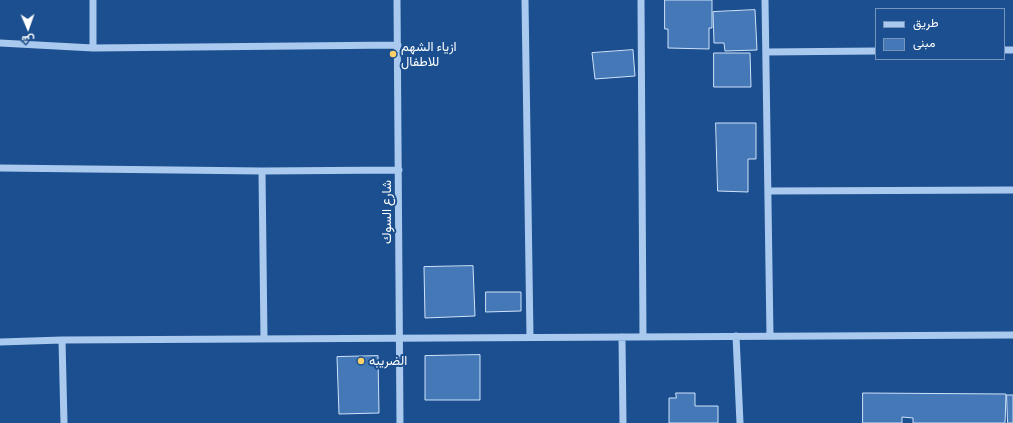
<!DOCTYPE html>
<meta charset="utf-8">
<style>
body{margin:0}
#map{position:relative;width:1013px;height:423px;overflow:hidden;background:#1b4f8f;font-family:Ubuntu,Vazirmatn,sans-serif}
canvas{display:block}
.legend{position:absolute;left:875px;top:8px;width:130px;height:52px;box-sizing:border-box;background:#1b4f8f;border:1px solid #7695bc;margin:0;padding:5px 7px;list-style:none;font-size:12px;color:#fff}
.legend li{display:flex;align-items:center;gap:8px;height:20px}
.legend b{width:20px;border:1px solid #7695bc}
.north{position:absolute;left:8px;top:8px;width:40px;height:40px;-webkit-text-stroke:3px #1b4f8f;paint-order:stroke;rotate:178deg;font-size:11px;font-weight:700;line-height:16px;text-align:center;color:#fff}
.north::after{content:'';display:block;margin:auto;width:14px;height:18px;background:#fff;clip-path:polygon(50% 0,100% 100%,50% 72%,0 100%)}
</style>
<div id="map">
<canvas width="1013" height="423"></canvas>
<ul class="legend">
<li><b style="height:5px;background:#a9c9ee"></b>طريق</li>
<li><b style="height:11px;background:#4478b7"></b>مبنى</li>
</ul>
<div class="north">ش</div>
</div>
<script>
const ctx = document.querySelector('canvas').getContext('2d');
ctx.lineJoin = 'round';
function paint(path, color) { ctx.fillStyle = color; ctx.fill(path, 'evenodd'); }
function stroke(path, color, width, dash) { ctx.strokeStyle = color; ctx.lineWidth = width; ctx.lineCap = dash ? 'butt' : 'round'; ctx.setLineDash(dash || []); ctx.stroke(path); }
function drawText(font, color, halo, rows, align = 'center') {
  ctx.font = font + ' Ubuntu,Vazirmatn,sans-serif'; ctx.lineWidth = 4; ctx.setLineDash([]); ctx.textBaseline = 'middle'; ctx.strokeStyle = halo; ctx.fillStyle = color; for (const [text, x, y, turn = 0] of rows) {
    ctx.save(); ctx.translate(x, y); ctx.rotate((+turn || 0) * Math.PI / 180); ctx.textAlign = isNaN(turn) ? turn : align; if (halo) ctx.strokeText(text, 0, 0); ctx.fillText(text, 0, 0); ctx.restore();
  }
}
const building = new Path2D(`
 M665,0h47v28h-3v21l-41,-1v-19h-3z
 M755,10l2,40 -32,1 -1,-8h-10l-1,-31z
 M633,50l2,26 -40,3 -3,-26z
 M714,53h36l1,34h-37z
 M716,123h40v36h-8v33l-30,-1z
 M473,266l2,50 -50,2 -1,-51z
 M486,292h35v19l-35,1z
 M480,355v45h-55v-44z
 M378,356l1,57 -40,1 -2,-57z
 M676,393h19v13h23v17h-49v-25h7z
 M863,393l143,1 -1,29h-92v-5l-11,-1v6h-39z
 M1007,395h6v28h-5z`);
const minor = new Path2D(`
 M93,0v48
 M397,0l3,423
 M525,0l5,337
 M641,0l2,337
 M765,0l5,336
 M0,43l93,5 305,-3
 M1004,50h9
 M766,52l110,-1
 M0,168l262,3 137,-1
 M262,171l2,168
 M768,191l245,-1
 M736,336l4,87
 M622,337l1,86
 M62,340l2,83
 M0,342l62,-2 951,-5`);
const markers = [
 [393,54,4,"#ffd166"],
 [361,361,4,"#ffd166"]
];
const poiNames = [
 ["ازياء الشهم",401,47],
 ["للاطفال",401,62],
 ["الضريبه",369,361]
];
const streetNames = [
 ["شارع السوك",387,212,-90]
];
paint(building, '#4478b7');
stroke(building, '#cfe3fa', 1);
stroke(minor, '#a9c9ee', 7);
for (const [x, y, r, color] of markers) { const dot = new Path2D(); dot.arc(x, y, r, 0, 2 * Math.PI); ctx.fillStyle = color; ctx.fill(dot); stroke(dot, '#1b4f8f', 1.5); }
drawText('13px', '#fff', '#1b4f8f', poiNames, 'left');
drawText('13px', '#fff', '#1b4f8f', streetNames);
</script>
